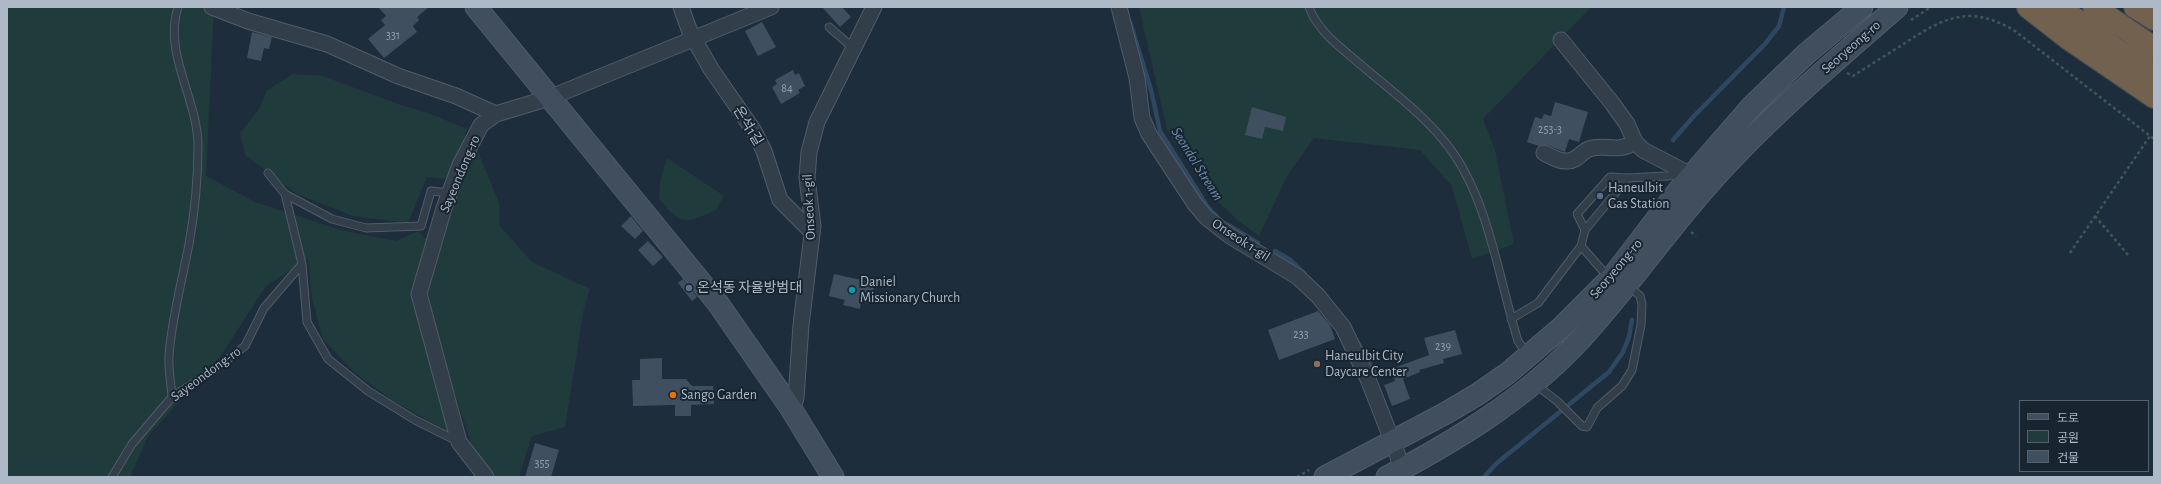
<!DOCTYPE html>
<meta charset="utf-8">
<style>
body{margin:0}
#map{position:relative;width:2161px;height:484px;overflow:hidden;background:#1e2d3b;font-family:"Alegreya Sans","Noto Sans KR",sans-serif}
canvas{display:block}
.frame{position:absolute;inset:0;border:8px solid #adb9c7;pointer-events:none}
.legend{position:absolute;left:2019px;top:400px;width:130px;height:72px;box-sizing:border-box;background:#18242f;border:1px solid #54606c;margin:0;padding:5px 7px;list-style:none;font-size:12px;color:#adb9c7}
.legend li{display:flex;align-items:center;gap:8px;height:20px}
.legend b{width:20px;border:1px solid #54606c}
</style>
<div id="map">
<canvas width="2161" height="484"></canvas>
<div class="frame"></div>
<ul class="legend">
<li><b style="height:5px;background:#404e5e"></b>도로</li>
<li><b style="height:11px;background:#203b3c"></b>공원</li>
<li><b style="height:11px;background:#3f4f60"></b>건물</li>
</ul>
</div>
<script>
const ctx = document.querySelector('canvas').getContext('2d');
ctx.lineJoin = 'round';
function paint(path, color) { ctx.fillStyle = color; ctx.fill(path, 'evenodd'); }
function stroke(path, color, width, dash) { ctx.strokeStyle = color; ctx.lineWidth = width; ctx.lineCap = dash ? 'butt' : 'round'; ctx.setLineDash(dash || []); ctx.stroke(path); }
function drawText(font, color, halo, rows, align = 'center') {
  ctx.font = font + ' "Alegreya Sans","Noto Sans KR",sans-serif'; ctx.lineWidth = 4; ctx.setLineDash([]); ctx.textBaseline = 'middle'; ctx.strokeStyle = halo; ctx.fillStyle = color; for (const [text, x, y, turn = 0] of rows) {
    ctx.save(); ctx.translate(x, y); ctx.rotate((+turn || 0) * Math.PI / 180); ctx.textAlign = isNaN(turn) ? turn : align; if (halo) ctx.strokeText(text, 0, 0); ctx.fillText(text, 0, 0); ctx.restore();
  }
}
const green = new Path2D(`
 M7,7h207l-8,169 49,26 86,28 55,11 22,-10 12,12 -18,45 41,147 -61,-35 -37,-27 -32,-34 -11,-40 -4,-40 -42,27 -46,71 -72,79 -18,41h-123z
 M1139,7h452l-108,112 12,31 19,94 -42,15 -20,-73 -32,-36 -106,-12 -27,38 -28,60 -19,-14 -28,-26 -45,-66z
 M293,74l30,2 75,28 30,9 39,16 -13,42 -10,8 -17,-2 -19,46 -55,-7 -56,-22 -52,-39 -5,-22 19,-24 8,-19z
 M477,149l22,54v22l33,37 58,27 -6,19 -19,119 -33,9 -13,41h-25l-22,-31 -46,-142 23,-97z
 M667,158l57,38 -8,14c-32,14 -34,16 -57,-11l1,-18z`);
const stream = new Path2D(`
 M1130,22l21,68 9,41 47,75 10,11
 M1673,140l21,-24 71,-72 14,-18 5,-19
 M1228,225l30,18
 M1275,251l14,8 15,14
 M1358,343l18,32
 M1484,477l13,-14 112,-91 14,-20 6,-15 3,-17`);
const building = new Path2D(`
 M378,7h51l-12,10 2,3 -6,6 4,6 -33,26 -16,-19 17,-14 -4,-5 5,-4z
 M822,7h20l9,10 -11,10z
 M762,22l14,25 -18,9 -13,-25z
 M252,32l20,5 -3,12 -5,-1 -3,13 -14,-3z
 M793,70l2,5 4,-2 6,13 -7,4 2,3 -19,11 -9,-17 5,-3 -2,-4z
 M1555,102l33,10 -9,30 -10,-3 -4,13 -18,-7 -8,1 -12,-4 8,-25 7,2 2,-5 7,2z
 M1252,107l34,10 -3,14 -18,-4 -3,12 -17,-4z
 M631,216l12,15 -8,8 -14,-13z
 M648,241l15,16 -10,9 -15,-16z
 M834,274l41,9 -5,21 -9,-2 -1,7 -17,-4 2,-5 -16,-4z
 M683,279l14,18 -5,4 -14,-18z
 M1318,311l12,14 5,14 -56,21 -11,-30z
 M1455,330l7,24 -19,5 1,4 -25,7 1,2 -17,7 7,20 -18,7 -8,-21 11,-4 -4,-12 38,-14 -5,-17z
 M662,358v21h24l6,7h21l1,18 -23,1v11h-16v-11l-42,1 -1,-26h8v-21z
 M535,443l24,7 -8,27h-26z`);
const path = new Path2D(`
 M1911,20l20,-13
 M1847,73l6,3c17,-11 35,-22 52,-33 40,-26 65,-39 110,-12l139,108
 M2095,216l34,40
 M1691,232l5,4
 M2070,253l80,-117
 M1297,477l12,-7`);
const lane = new Path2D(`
 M1309,7c8,22 27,37 45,52 31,27 74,58 97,91 38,52 48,130 67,191l9,13
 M829,27l23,20
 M268,173l17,21 47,25 34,9 55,-2 10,-35 18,2
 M285,194l17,70
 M1585,230l-8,-16 33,-37 18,1
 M1609,278l-28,-32 4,-16 43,-52 57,-3
 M1511,319l27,-16 43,-57
 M1535,384l22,17 25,25 5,1 10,-19 25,-22 10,-16 9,-45 1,-21 -2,-8 -11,-10
 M172,397c-1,-14 -4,-29 -3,-42 3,-38 13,-74 20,-111 6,-33 9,-67 9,-100 -1,-46 -35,-92 -20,-137
 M112,477l20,-33 40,-47 42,-27 31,-24 19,-38 38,-44 5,58 21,37 40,32 47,29 42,21`);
const street = new Path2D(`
 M212,7l36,14 79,23 71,32 58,20 40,18 -15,11 -21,40 -16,43 -25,86 40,148 27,35
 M681,7l9,25 21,37 43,62 10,20 16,49 32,32
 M1119,7l18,71 5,40 7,16 46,70 11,13 24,19 68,41 20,19 25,31 25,52 29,74 6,24
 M1561,40l51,63 15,21 8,18 8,8 48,25
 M496,114l53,-16 222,-91
 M1544,153c7,3 15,9 24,8 9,0 13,-9 21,-12 16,-6 27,5 46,-7
 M790,407l4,-3 2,-6 5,-73 12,-99 -6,-48 2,-26 8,-30 57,-115`);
const secondary = new Path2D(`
 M476,7l241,295 73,105 43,70
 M1325,477l121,-64 32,-19 30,-21 54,-46 51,-51 66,-86 73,-84 54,-52 56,-47
 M1387,477c68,-36 138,-78 191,-135 49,-53 89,-112 137,-165 56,-62 119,-115 182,-170`);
const highway = new Path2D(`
 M2028,7l41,32 85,58
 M2059,7l57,42 38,24
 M2094,7l60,41
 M2135,7l19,12`);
const markers = [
 [1600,196,4,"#5c6f8a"],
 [689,288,4,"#5c6f8a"],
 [852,290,4,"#0f9aa8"],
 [1317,364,4,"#8d6e63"],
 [673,395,4,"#e8710a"]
];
const numberNames = [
 ["331",393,35],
 ["84",787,88],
 ["253-3",1550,129],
 ["233",1301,334],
 ["239",1443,346],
 ["355",542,463]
];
const streetNames = [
 ["Seoryeong-ro",1851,47,-41],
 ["온석1길",748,126,58],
 ["Sayeondong-ro",460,174,-67],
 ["Onseok 1-gil",809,207,-93],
 ["Onseok 1-gil",1241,240,33],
 ["Seoryeong-ro",1616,269,-50],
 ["Sayeondong-ro",206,374,-36]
];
const poiNames = [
 ["Haneulbit",1608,188],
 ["Gas Station",1608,204],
 ["Daniel",860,282],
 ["Missionary Church",860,298],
 ["온석동 자율방범대",697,288],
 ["Haneulbit City",1325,356],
 ["Daycare Center",1325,372],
 ["Sango Garden",681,395]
];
const waterNames = [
 ["Seondol Stream",1197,164,58]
];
paint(green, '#203b3c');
stroke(stream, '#2e4862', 4.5);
paint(building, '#3f4f60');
stroke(lane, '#505c68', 9);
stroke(street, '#505c68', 17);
stroke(secondary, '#505c68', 23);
stroke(highway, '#3d4955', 24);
stroke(path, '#3e5859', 2.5, [3, 3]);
stroke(lane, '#323f4b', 7);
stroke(street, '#323f4b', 15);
stroke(secondary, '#404e5e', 21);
stroke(highway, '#72614e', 22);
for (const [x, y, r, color] of markers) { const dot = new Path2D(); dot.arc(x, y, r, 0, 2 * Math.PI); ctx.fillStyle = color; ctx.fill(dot); stroke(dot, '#18242f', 1.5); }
drawText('12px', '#929ead', null, numberNames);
drawText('14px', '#adb9c7', '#18242f', streetNames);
drawText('14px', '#adb9c7', '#18242f', poiNames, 'left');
drawText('italic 15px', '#6a8daf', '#18242f', waterNames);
</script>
